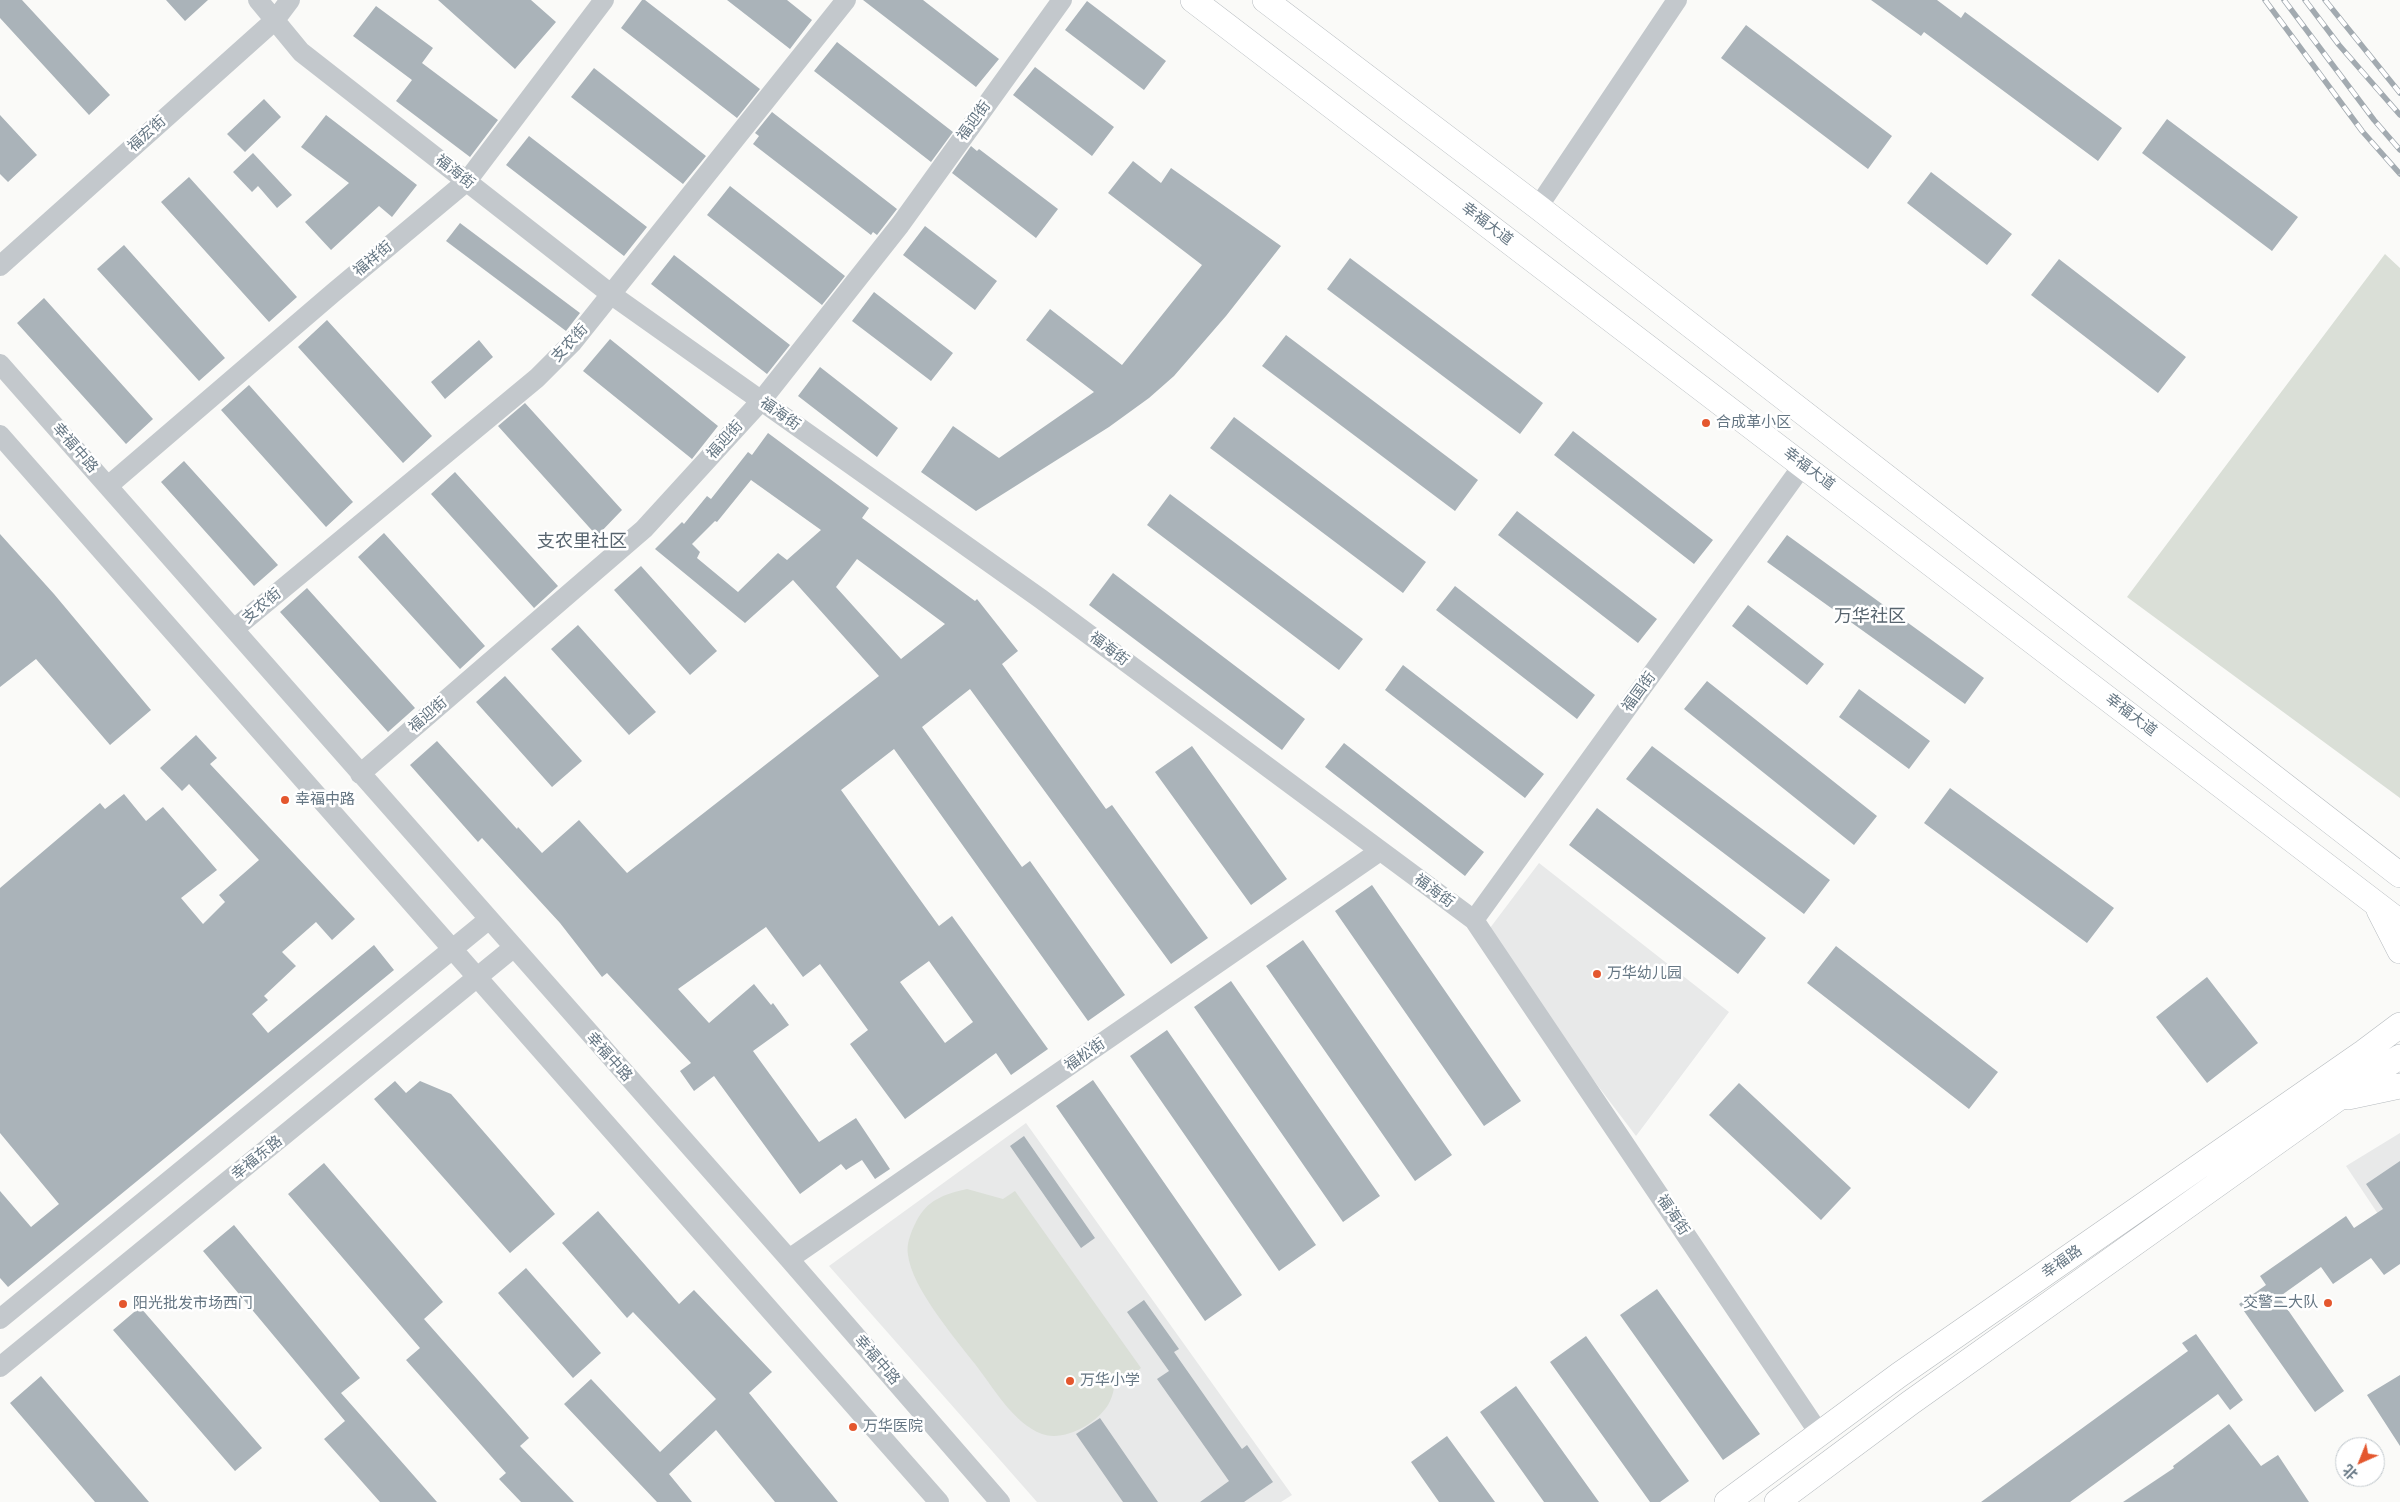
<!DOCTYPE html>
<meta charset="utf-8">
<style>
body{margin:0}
#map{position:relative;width:2400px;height:1502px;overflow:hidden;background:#fafaf8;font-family:"Work Sans","Noto Sans SC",sans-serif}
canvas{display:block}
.north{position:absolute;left:2335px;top:1437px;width:50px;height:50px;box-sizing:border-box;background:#fff;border:1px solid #c1c8cd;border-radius:50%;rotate:224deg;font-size:14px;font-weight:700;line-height:20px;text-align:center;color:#657683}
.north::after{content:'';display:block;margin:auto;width:18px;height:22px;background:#e4572e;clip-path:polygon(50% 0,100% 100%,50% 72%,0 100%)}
</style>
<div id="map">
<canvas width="2400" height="1502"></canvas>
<div class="north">北</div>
</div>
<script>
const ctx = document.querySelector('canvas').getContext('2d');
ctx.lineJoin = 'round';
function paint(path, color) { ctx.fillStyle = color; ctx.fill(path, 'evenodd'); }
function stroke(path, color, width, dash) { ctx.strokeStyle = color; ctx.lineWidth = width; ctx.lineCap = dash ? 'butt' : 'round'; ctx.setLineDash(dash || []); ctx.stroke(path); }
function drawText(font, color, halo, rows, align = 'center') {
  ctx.font = font + ' "Work Sans","Noto Sans SC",sans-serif'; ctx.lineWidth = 5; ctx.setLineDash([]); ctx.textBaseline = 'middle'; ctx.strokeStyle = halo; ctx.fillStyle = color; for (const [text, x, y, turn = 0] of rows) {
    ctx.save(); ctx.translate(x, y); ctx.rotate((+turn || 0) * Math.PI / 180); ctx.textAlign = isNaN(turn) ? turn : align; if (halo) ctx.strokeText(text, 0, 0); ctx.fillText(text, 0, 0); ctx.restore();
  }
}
const built = new Path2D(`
 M1539,863l190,149 -93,124 -152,-200z
 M1026,1123l266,372 -11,7h-244l-208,-236z
 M2400,1133v114l-54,-81z`);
const green = new Path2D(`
 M2385,254l15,14v530l-273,-201z
 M967,1189l36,10 12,-8 126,177 -18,14 -8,-9c0,11 -1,22 -7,32 -12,19 -44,37 -66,29 -29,-11 -49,-47 -67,-70 -21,-27 -63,-76 -67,-109 -2,-11 3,-23 8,-33 11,-22 28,-28 51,-33z`);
const building = new Path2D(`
 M0,0h22l88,95 -21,20 -89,-97z
 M166,0h42l-23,21z
 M438,0h93l25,22 -41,47z
 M642,0h3l115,89 -23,29 -116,-90z
 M727,0h60l25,20 -22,29z
 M863,0h60l76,59 -23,28z
 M1871,0h66l24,18 4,-6 157,116 -24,33 -174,-129 -3,4z
 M1087,1l79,60 -22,29 -79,-60z
 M376,6l57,42 -11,15 76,57 -28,37 -74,-56 16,-21 -59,-44z
 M1746,25l146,111 -24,33 -147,-111z
 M837,42l116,90 -22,30 -117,-91z
 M1035,67l79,60 -22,29 -79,-61z
 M594,68l112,88 -23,28 -112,-87z
 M264,99l17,18 -36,35 -18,-18z
 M772,112l125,97 -20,26 -4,-3 -2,3 -118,-91 6,-8 -4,-3z
 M0,115l37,40 -29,27 -8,-8z
 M326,115l91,70 -25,32 -13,-11 -48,44 -26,-28 44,-39 -48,-36z
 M2167,119l131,98 -26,34 -130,-98z
 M529,136l118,91 -23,29 -118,-91z
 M971,146l6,5 2,-2 79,60 -22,29 -84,-65z
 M253,153l39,42 -15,13 -19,-22 -6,6 -19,-20z
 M1133,161l28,22 10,-15 110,78 -55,70 -52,60 -25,22 -40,29 -133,84 -55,-39 32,-46 46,32 95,-66 -68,-52 24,-31 72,56 80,-100 -94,-72z
 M1931,172l81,62 -25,31 -80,-62z
 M189,177l108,120 -28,25 -108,-120z
 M730,186l115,90 -23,29 -115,-90z
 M460,223l120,90 -14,18 -120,-90z
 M925,226l72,55 -22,29 -72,-55z
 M124,245l101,113 -26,23 -102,-112z
 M674,255l116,90 -23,29 -116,-90z
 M1350,258l193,145 -23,31 -193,-145z
 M2059,259l127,98 -28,36 -127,-98z
 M874,292l79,61 -22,28 -79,-60z
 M44,298l109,121 -27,25 -109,-121z
 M327,320l105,116 -29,27 -105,-116z
 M1286,335l192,145 -23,31 -193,-145z
 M610,339l108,87 -26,33 -109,-88z
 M479,340l14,17 -48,42 -14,-17z
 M820,367l78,61 -21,29 -79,-61z
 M249,385l104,117 -27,25 -105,-117z
 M525,403l97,107 -25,26 -99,-110z
 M1234,417l192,145 -23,31 -193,-145z
 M1573,431l140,109 -19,24 -140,-109z
 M768,433l101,75 -7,10 113,83 2,-2 41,52 -16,13 104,145 6,-4 96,133 -37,26 -201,-275 -48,38 100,140 8,-6 95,134 -37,26 -194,-272 -53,41 98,136 13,-10 96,133 -37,26 -15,-22 -91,66 -55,-75 18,-14 -48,-66 -17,13 -37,-50 -88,62 31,34 45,-39 17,21 2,-2 16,22 -36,26 66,91 37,-24 34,51 -15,10 -13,-19 -16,10 -5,-6 -41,30 -86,-118 -20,15 -14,-20 11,-8 -84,-90 -5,4 -42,-54 -78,-85 -4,4 -68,-77 27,-24 80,88 1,-2 24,26 37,-33 48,53 252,-197 -86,-96 -48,43 -90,-74 27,-27 2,2 23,-28 4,3 37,-47 4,3zM751,480l70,50 -34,30 -9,-7 -40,39 -41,-34 3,-6 -8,-8 23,-23 2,1zM857,559l88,65 -44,35 -65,-72zM929,961l44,61 -28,21 -45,-61z
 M184,461l94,104 -24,21 -93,-104z
 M455,472l103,114 -24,22 -103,-114z
 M1170,494l193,145 -24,31 -192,-145z
 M1517,511l140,108 -19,24 -140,-108z
 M384,533l101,113 -25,23 -102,-112z
 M0,534l54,60 97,116 -41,35 -74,-86 -36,28z
 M1787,535l197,143 -19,26 -198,-142z
 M641,566l76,85 -27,24 -76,-85z
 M1113,573l192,146 -23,31 -193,-145z
 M1455,586l140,109 -18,24 -141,-109z
 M307,588l108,120 -27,24 -108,-120z
 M1748,605l76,59 -17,21 -75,-59z
 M578,625l78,87 -27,23 -78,-86z
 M1403,665l141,109 -19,24 -140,-108z
 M505,676l77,85 -30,26 -76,-85z
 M1707,681l170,135 -23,29 -170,-136z
 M1859,689l71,52 -21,28 -70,-52z
 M196,735l21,23 -7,6 145,155 -23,21 -16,-18 -34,30 14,14 -32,30 4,4 -16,14 16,19 106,-88 20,25 -386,317 -8,-9v-87l31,36 28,-23 -59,-71v-245l100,-85 5,6 19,-15 22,27 17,-14 54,63 -36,28 22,26 22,-22 -6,-7 40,-35 -70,-76 -7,7 -22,-23z
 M1344,743l140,109 -19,24 -140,-109z
 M1192,746l95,133 -36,26 -96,-133z
 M1652,746l178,134 -26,34 -178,-135z
 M1950,788l164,120 -27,35 -163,-120z
 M1597,808l169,130 -28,36 -169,-129z
 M1372,885l149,216 -37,25 -149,-215z
 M1303,940l149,215 -37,26 -149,-215z
 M1836,946l162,126 -29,37 -162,-126z
 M2207,977l51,66 -51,40 -51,-66z
 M1231,981l149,215 -37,26 -149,-215z
 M1167,1030l149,215 -37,26 -149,-215z
 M1093,1080l149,215 -37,26 -149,-215z
 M395,1081l11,12 14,-12 31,13 104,120 -45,39 -136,-154z
 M1739,1083l112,105 -30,32 -112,-105z
 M1024,1136l71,102 -14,10 -71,-102z
 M2400,1161v103l-16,11 -13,-17 -38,26 -12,-17 -42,30 65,94 -29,21 -76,-108 27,-19 -6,-9 86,-60 8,12 29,-19 -17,-25z
 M324,1163l119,139 -19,17 105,119 -9,8 54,56h-53l-22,-23 7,-6 -100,-113 14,-12 -132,-154z
 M598,1211l81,93 15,-14 78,82 -23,21 89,109h-63l-59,-72 -47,44 23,28h-35l-93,-98 27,-25 69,73 56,-53 -83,-87 -6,6 -65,-75z
 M234,1225l126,153 -19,15 96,109h-57l-56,-63 21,-18 -142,-170z
 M526,1268l75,85 -28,25 -75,-85z
 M1657,1289l103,145 -37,26 -103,-145z
 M1144,1300l35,49 -5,3 68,97 5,-4 26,37 -29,20h-44l29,-21 -72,-102 12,-8 -42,-59z
 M140,1307l122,141 -27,23 -122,-141z
 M2196,1334l47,66 -13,10 -12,-16 -148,108h-89l207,-151 -6,-8z
 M1586,1336l103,145 -29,21h-10l-100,-140z
 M2400,1375v71l-33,-51z
 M41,1376l108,126h-54l-85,-99z
 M1516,1386l83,116h-55l-64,-90z
 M1100,1418l58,84h-35l-47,-68z
 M2229,1424l32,42 17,-11 31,47h-186l51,-34 -1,-2z
 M1447,1436l48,66h-56l-28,-40z`);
const minor = new Path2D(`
 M258,0l43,52 311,243 429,304 433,321 345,513
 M1538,207l139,-207
 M0,266l275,-246 15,-20
 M0,364l789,895 211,243
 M0,435l939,1067
 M108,486l225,-193 134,-112 137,-181
 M234,629l303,-251 35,-35 274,-343
 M360,774l284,-245 117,-128 139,-176 162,-225
 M1474,920l329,-455
 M789,1259l591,-408
 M0,1319l488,-399
 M0,1367l513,-419`);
const major = new Path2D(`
 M1193,0l1207,922
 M1265,0l273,207 862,668
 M2379,910l21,41
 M2348,1097l52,-11
 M1727,1502l172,-127 465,-323 36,-27
 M1777,1502l133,-99 468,-333 22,-13`);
const rail = new Path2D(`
 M2265,0l97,131 38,43
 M2284,0l90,120 26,30
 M2305,0l34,45 61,70
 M2325,0l75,93`);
const markers = [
 [1706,423,5,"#e4572e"],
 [285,800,5,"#e4572e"],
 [1597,974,5,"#e4572e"],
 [2328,1303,5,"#e4572e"],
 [123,1304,5,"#e4572e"],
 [1070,1381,5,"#e4572e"],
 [853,1427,5,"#e4572e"]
];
const streetNames = [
 ["福迎街",974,121,-54],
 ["福宏街",147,134,-42],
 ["福海街",455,172,38],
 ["幸福大道",1487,224,37],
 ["福祥街",373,259,-40],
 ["支农街",570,343,-47],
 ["福海街",780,414,35],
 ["福迎街",725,440,-48],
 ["幸福中路",75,448,49],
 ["幸福大道",1809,469,37],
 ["支农街",262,606,-40],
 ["福海街",1109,649,37],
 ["福国街",1639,692,-54],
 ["福迎街",428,715,-41],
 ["幸福大道",2131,715,37],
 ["福海街",1434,891,36],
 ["福松街",1085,1055,-35],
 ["幸福中路",609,1057,48],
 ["幸福东路",257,1158,-39],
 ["福海街",1673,1215,56],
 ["幸福路",2062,1262,-35],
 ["幸福中路",877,1360,49]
];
const poiNames = [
 ["合成革小区",1716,423],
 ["幸福中路",295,800],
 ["万华幼儿园",1607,974],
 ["交警二大队",2318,1303,"right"],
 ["阳光批发市场西门",133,1304],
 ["万华小学",1080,1381],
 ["万华医院",863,1427]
];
const quarterNames = [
 ["支农里社区",582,542],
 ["万华社区",1870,617]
];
paint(built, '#e8e9e9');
paint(green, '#dadfd7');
paint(building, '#aab3b9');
stroke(major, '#b5babe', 26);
stroke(minor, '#c3c8cc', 20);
stroke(major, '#fff', 25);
stroke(rail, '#a2aab0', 5.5);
stroke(rail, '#fff', 4, [11]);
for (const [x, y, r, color] of markers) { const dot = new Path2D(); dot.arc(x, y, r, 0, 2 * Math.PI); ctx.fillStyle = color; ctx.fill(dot); stroke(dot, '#fff', 2); }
drawText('15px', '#657683', '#fff', streetNames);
drawText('15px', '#657683', '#fff', poiNames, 'left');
drawText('18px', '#57646e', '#fff', quarterNames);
</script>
